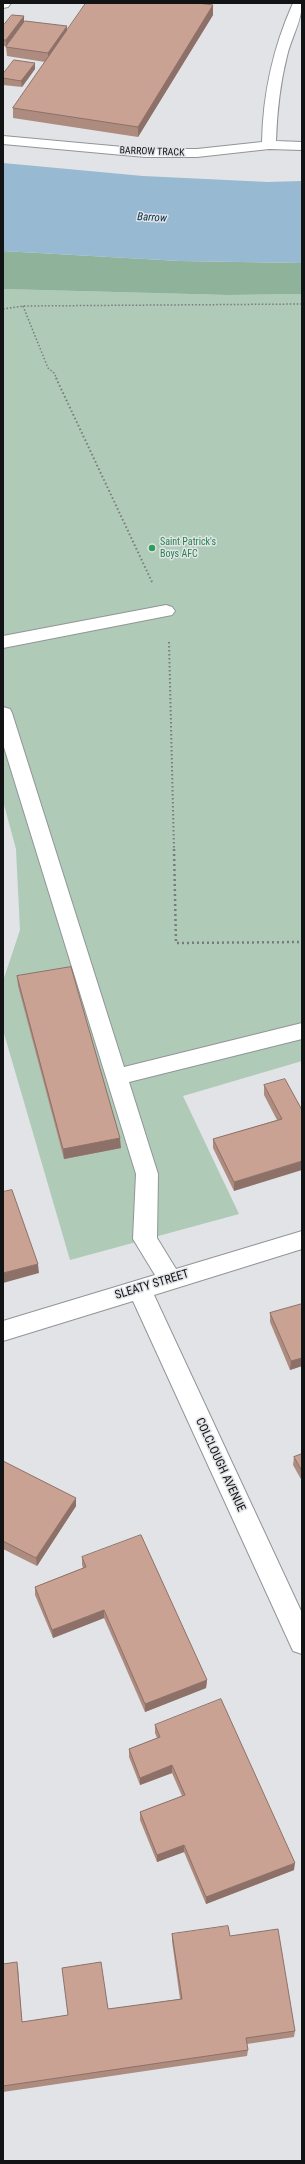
<!DOCTYPE html>
<style>
body{margin:0}
#map{position:relative;width:305px;height:2164px;overflow:hidden;background:#e1e3e6;font-family:"Roboto Condensed",sans-serif}
canvas{display:block}
.frame{position:absolute;inset:0;border:4px solid #121314;pointer-events:none}
</style>
<div id="map">
<canvas width="305" height="2164"></canvas>
<div class="frame"></div>
</div>
<script>
const ctx = document.querySelector('canvas').getContext('2d');
ctx.lineJoin = 'round';
function paint(path, color) { ctx.fillStyle = color; ctx.fill(path, 'evenodd'); }
function stroke(path, color, width, dash) { ctx.strokeStyle = color; ctx.lineWidth = width; ctx.lineCap = dash ? 'butt' : 'round'; ctx.setLineDash(dash || []); ctx.stroke(path); }
function drawText(font, color, halo, rows, align = 'center') {
  ctx.font = font + ' "Roboto Condensed",sans-serif'; ctx.lineWidth = 3; ctx.setLineDash([]); ctx.textBaseline = 'middle'; ctx.strokeStyle = halo; ctx.fillStyle = color; for (const [text, x, y, turn = 0] of rows) {
    ctx.save(); ctx.translate(x, y); ctx.rotate((+turn || 0) * Math.PI / 180); ctx.textAlign = isNaN(turn) ? turn : align; if (halo) ctx.strokeText(text, 0, 0); ctx.fillText(text, 0, 0); ctx.restore();
  }
}
const green = new Path2D(`
 M3,289l225,6 74,-1v767l-119,35 56,118 -169,46 -67,-230v-49l17,-51 -4,-81 -13,-48z`);
const forest = new Path2D(`
 M3,251l177,10 122,2v31l-74,1 -225,-6z`);
const water = new Path2D(`
 M3,163l140,13 125,6 34,-1v82l-122,-2 -177,-10z`);
const pathFar2 = new Path2D(`
 M23,306l25,62 6,5 3,6
 M3,309l20,-3 279,-2`);
const pathFar1 = new Path2D(`
 M56,378l96,204
 M169,642l5,208`);
const path = new Path2D(`
 M174,849l2,94 126,-1`);
const minor = new Path2D(`
 M3,3h8l-3,4 -5,1z
 M293,3h9c0,18 -11,35 -15,53 -7,28 -10,56 -11,85l26,1v8l-33,-1 -72,8h-52l-142,-13v-8l142,13h52l65,-7c1,-49 11,-94 31,-139z
 M166,605l6,2 3,4 -3,4 -169,33v-12z
 M3,707l7,2 2,4 112,354 178,-44v16l-173,43 29,92 -1,64 19,31 126,-38v18l-148,46 148,318v41l-9,-3 -160,-350 -130,40v-20l152,-46 -22,-36 3,-65 -133,-430z`);
const wall = new Path2D(`
 M213,5v10l-75,122 -125,-19v-10l32,-46 -38,-6 -1,-9 61,-16z
 M24,16v6l-18,24h-3v-20z
 M35,69l-13,18 -19,-2v-11z
 M17,976l104,172 -57,11 -46,-173z
 M264,1085l38,25 -68,81 -21,-43v-9l64,-19 -13,-25z
 M302,1304v62l-12,4 -20,-48v-9z
 M302,1454v27l-9,-16 1,-8z
 M3,1461l73,45 -39,60 -34,-17z
 M82,1557l125,123 -1,8 -61,24 -41,-94 -51,20 -18,-43v-8l48,-19 -1,-3z
 M155,1725l139,145 -88,34 -22,-52 -27,10 -17,-42v-8l42,-16 -10,-23 -32,12 -11,-28v-8l28,-11 -2,-5z
 M172,1934l58,2 65,95 -1,6 -47,7 1,6 -1,6 -244,36v-128l15,4 4,54 158,-23 -8,-58z`);
const shadedWall = new Path2D(`
 M213,5v10l-75,122v-10z
 M24,16v6l-18,24v-6z
 M67,26v9l-19,27v-9z
 M35,63v6l-13,18 -1,-6z
 M120,1138l1,10 -57,11 -1,-10z
 M302,1161v9l-68,21v-9z
 M38,1264l1,9 -36,10v-10z
 M302,1358v8l-12,4 1,-9z
 M76,1498v8l-39,60 -1,-8z
 M104,1610v8l-51,20 -1,-8z
 M207,1680l-1,8 -61,24v-8z
 M172,1765v8l-32,12v-7z
 M184,1845v7l-27,10v-7z
 M295,1863l-1,7 -88,34v-7z`);
const building = new Path2D(`
 M86,3h112l15,2 -75,122 -125,-19z
 M12,15l12,1 -18,24h-3v-14z
 M25,21l42,5 -19,27 -42,-6z
 M14,60l21,3 -14,18 -18,-3v-4z
 M71,967l49,171 -57,11 -46,-173z
 M285,1079l17,31v51l-68,21 -21,-43 69,-20 -18,-34z
 M12,1190l26,74 -35,9v-81z
 M302,1304v54l-11,3 -21,-48z
 M302,1454v17l-8,-14z
 M3,1461l73,37 -40,60 -33,-17z
 M141,1535l66,145 -62,24 -41,-94 -52,20 -17,-43 51,-20 -4,-10z
 M221,1699l74,164 -89,34 -22,-52 -27,10 -17,-43 45,-17 -13,-30 -32,13 -11,-29 31,-12 -5,-12z
 M228,1926l2,10 48,-7 17,102 -49,7 2,12 -245,36v-122l14,-2 5,60 46,-7 -6,-47 39,-6 7,47 74,-10 -10,-65z`);
const markers = [
 [152,548,4,"#2e9e5b"]
];
const farStreetnames = [
 ["BARROW TRACK",152,152,2]
];
const farLeisurenames = [
 ["Saint Patrick's",160,542],
 ["Boys AFC",160,554]
];
const farWaternames = [
 ["Barrow",152,218,3]
];
const streetNames = [
 ["SLEATY STREET",152,1285,-17],
 ["COLCLOUGH AVENUE",220,1465,65]
];
paint(green, '#afcab7');
paint(forest, '#8eb29a');
paint(water, '#97b9d2');
stroke(minor, '#929597', 2);
stroke(pathFar2, '#787a7c', 1.5, [1.5, 2]);
stroke(pathFar1, '#787a7c', 2, [1.5, 2.5]);
stroke(path, '#787a7c', 2.5, [2, 3]);
paint(minor, '#fff');
paint(wall, '#ae8b7f');
paint(shadedWall, '#8d7168');
paint(building, '#caa294');
stroke(building, '#8d7168', 1);
for (const [x, y, r, color] of markers) { const dot = new Path2D(); dot.arc(x, y, r, 0, 2 * Math.PI); ctx.fillStyle = color; ctx.fill(dot); stroke(dot, '#e1e3e6', 1.5); }
drawText('10px', '#121314', '#e1e3e6', farStreetnames);
drawText('10px', '#27864d', '#e1e3e6', farLeisurenames, 'left');
drawText('italic 11px', '#022e48', '#e1e3e6', farWaternames);
drawText('12px', '#121314', '#e1e3e6', streetNames);
</script>
